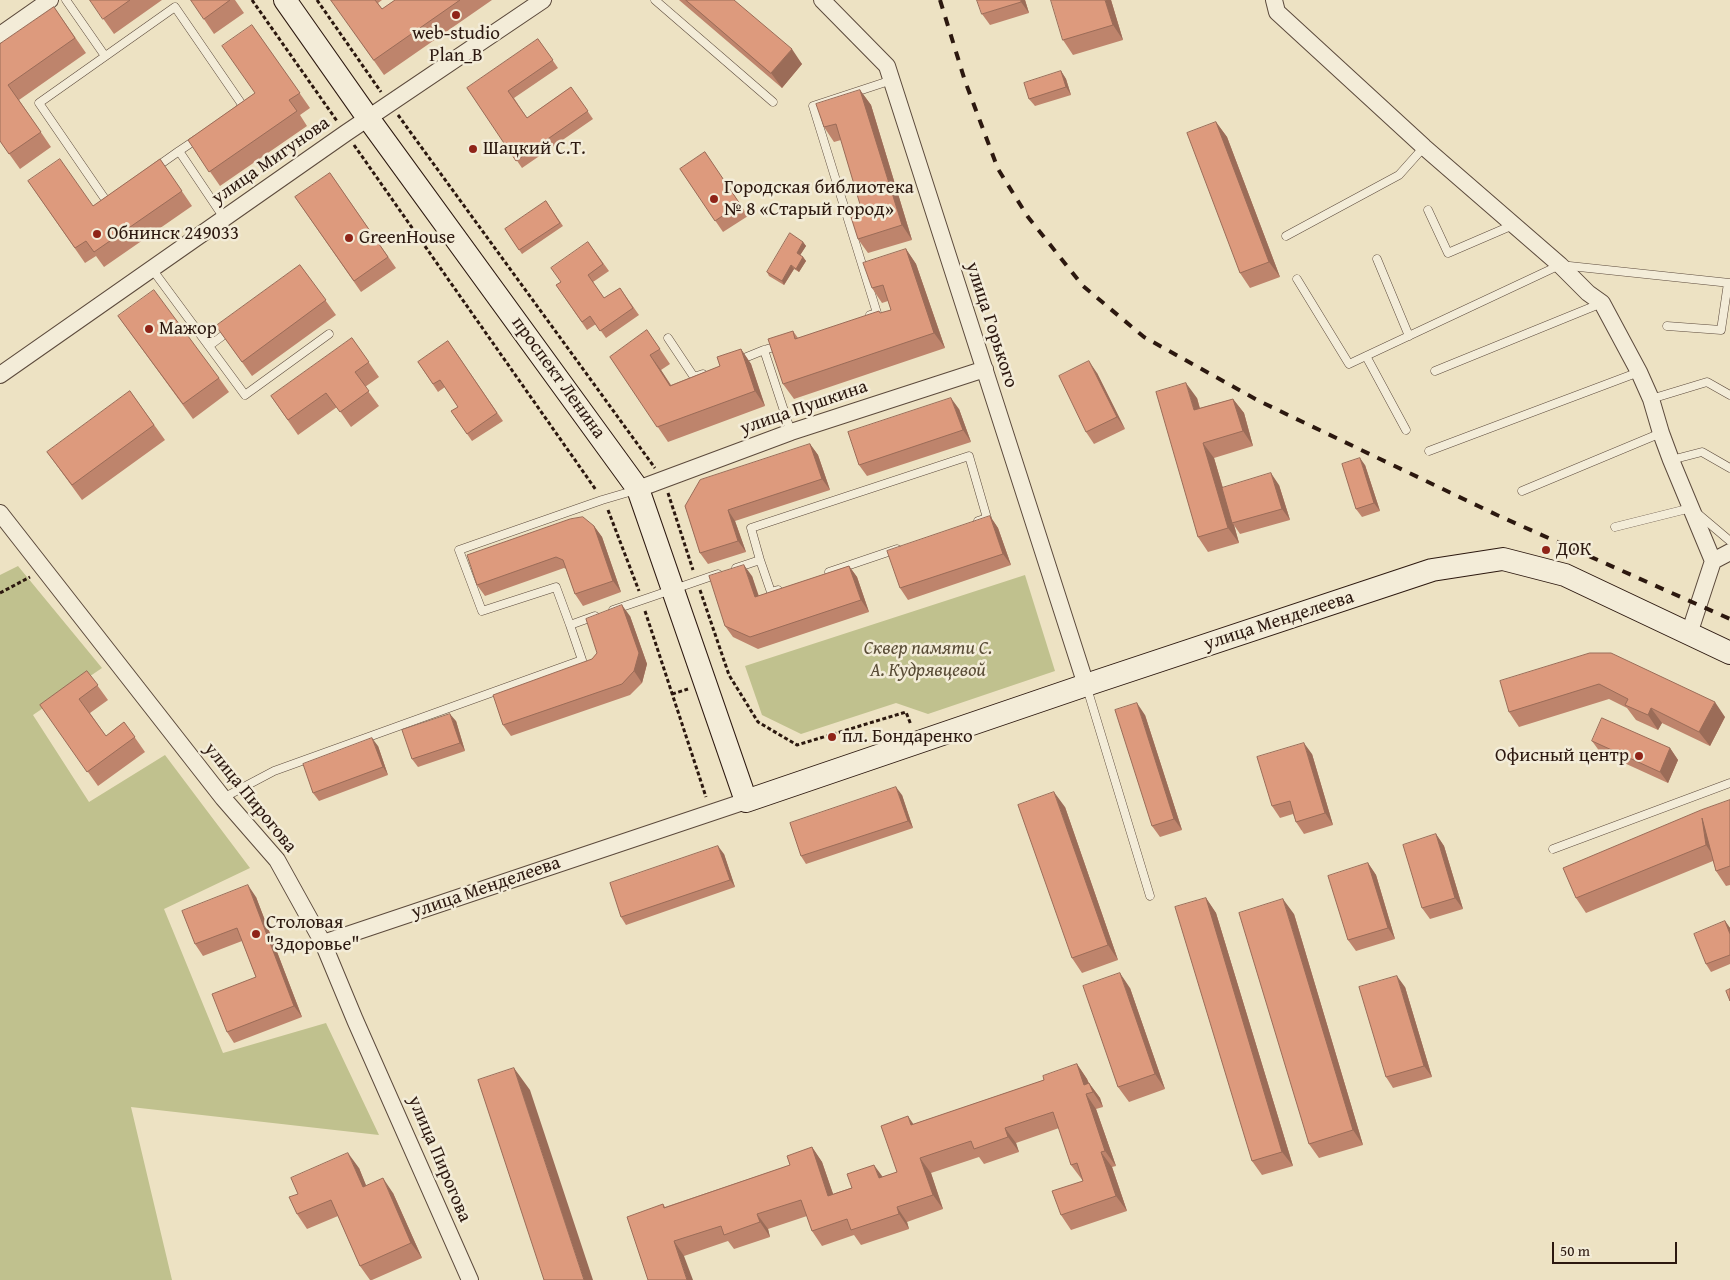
<!DOCTYPE html>
<meta charset="utf-8">
<style>
body{margin:0}
#map{position:relative;width:1730px;height:1280px;overflow:hidden;background:#ede2c3;font-family:"Gentium Book Plus",serif}
canvas{display:block}
.scale{position:absolute;left:1552px;top:1242px;width:125px;height:22px;box-sizing:border-box;border:2px solid #2c180f;border-top:0;padding-left:6px;font-size:15px;line-height:18px;white-space:nowrap;color:#2c180f;-webkit-text-stroke:4px #f3ecd8;paint-order:stroke}
</style>
<div id="map">
<canvas width="1730" height="1280"></canvas>
<div class="scale">50 m</div>
</div>
<script>
const ctx = document.querySelector('canvas').getContext('2d');
ctx.lineJoin = 'round';
function paint(path, color) { ctx.fillStyle = color; ctx.fill(path, 'evenodd'); }
function stroke(path, color, width, dash) { ctx.strokeStyle = color; ctx.lineWidth = width; ctx.lineCap = dash ? 'butt' : 'round'; ctx.setLineDash(dash || []); ctx.stroke(path); }
function drawText(font, color, halo, rows, align = 'center') {
  ctx.font = font + ' "Gentium Book Plus",serif'; ctx.lineWidth = 5; ctx.setLineDash([]); ctx.textBaseline = 'middle'; ctx.strokeStyle = halo; ctx.fillStyle = color; for (const [text, x, y, turn = 0] of rows) {
    ctx.save(); ctx.translate(x, y); ctx.rotate((+turn || 0) * Math.PI / 180); ctx.textAlign = isNaN(turn) ? turn : align; if (halo) ctx.strokeText(text, 0, 0); ctx.fillText(text, 0, 0); ctx.restore();
  }
}
const green = new Path2D(`
 M18,566l84,102 -69,47 56,87 76,-47 85,113 -86,41 59,144 103,-30 53,112 -248,-28 41,173h-172v-705z
 M1025,575l30,96 -127,43 -32,-11 -95,31 -39,-19 -17,-49z`);
const path = new Path2D(`
 M252,0l85,121
 M317,0l64,92
 M398,115l257,353
 M354,145l242,345
 M668,493l25,77
 M608,510l31,81
 M700,590l29,85 29,47 39,23 109,-33 5,13
 M0,593l30,-16
 M645,611l61,186
 M672,694l16,-5`);
const lane = new Path2D(`
 M66,0l39,56
 M655,0l118,102
 M197,139l-18,12 45,67
 M155,168l24,-17
 M111,199l-4,3 -68,-99 136,-96 68,99 -4,3
 M1428,210l20,43 65,-28
 M1286,236l113,-61 25,-28
 M1377,259l32,77
 M152,269l93,126 84,-61
 M1297,279l52,85 17,-8
 M870,315l7,-2 -64,-207 79,-26
 M1667,326l54,4 7,-47
 M668,338l26,39 9,-3
 M209,346l20,-15
 M764,350l17,-5
 M737,361l27,-11 27,82
 M1435,371l167,-68
 M1651,399l56,-17 23,13
 M1406,430l-40,-74 194,-91 170,18
 M1429,451l210,-79
 M1671,460l31,-8 28,16
 M1522,491l139,-58
 M1615,527l76,-19 39,33
 M760,560l-9,-32 218,-72 18,62 -9,3
 M736,568l24,-8 11,32 7,-2
 M829,572l68,-23
 M613,610l105,-36
 M570,625l-14,-38 -74,24 -23,-61 143,-50 34,-10
 M1087,688l63,208
 M223,798l51,-27 308,-111 -12,-35 25,-9
 M1553,849l177,-66`);
const street = new Path2D(`
 M822,0l65,66 199,619
 M1274,0l3,12 147,135 136,118 28,28 14,10 37,69 12,27 10,34 10,27 42,101 -24,73
 M0,35l50,-35
 M0,375l346,-242 197,-133
 M638,489l153,-57 194,-63
 M0,513l223,285 54,62 46,83 32,77 115,260
 M1713,561l17,-9
 M323,943l423,-142`);
const secondary = new Path2D(`
 M285,0l83,118 270,371 108,312 340,-116 346,-115 71,-11 62,16 165,78`);
const rail = new Path2D(`
 M940,0l25,81 33,88 30,48 55,69 61,51 115,64 238,114 233,104`);
const wall = new Path2D(`
 M90,0h72l-48,34z
 M191,0h44l9,13 -30,21z
 M331,0h51l-4,3 4,6 13,-9h97l-108,75z
 M679,0h55l68,64 -20,24z
 M1025,0l4,13 -39,12 -8,-11z
 M1111,0l12,40 -50,15 -10,-15z
 M54,7l32,46 -67,47 32,47 -31,22 -20,-28v-97z
 M252,25l58,83 -10,7 7,11 -87,60 -32,-46 67,-47z
 M538,39l20,29 -44,30 13,20 44,-31 22,32 -71,49 -55,-80z
 M1061,71l5,8 5,16 -36,11 -6,-7z
 M860,90l11,15 41,135 -44,13 -10,-14 4,-28 -21,-71 -7,2 -10,-15z
 M1216,122l11,15 53,140 -30,11 -10,-15z
 M705,152l43,64 -25,16 -43,-63z
 M160,159l32,47 -88,61 -8,-11 -11,7 -57,-82 65,25z
 M330,173l66,95 -35,24 -66,-95z
 M546,201l17,25 -41,28 -17,-25z
 M588,242l21,29 -16,11 11,16 16,-10 19,27 -33,23 -10,-14 -9,6 -31,-45 5,-3z
 M803,242l3,4 -6,9 3,2 3,4 -7,11 -5,-3 -10,16 -15,-9 -2,-4z
 M906,249l10,15 29,84 -151,51 -11,-15 10,-53 5,7 93,-28 -3,-9 -6,2 -10,-15z
 M300,265l36,50 -84,61 -36,-50z
 M118,316l101,62 10,14 -36,27z
 M647,330l23,34 -9,6 10,15 49,-19 21,-17 10,15 14,42 -97,36 -58,-85z
 M352,338l27,39 -14,10 14,19 -28,21 -14,-20 -39,28 -27,-39z
 M448,341l55,80 -31,20 -21,-30 7,-4 -13,-20 -7,5 -20,-30z
 M1097,373l28,56 -31,15 -8,-12z
 M130,391l35,49 -83,60 -35,-48z
 M1197,398l3,10 33,-9 11,14 9,33 -39,12 9,30 56,-3 11,35 -50,14 -6,-9 5,18 -31,9 -10,-15z
 M959,409l12,33 -104,34 -8,-11z
 M810,444l8,11 12,35 -95,31 11,31 -38,12 -8,-11 -15,-47z
 M1365,465l15,46 -18,6 -6,-8z
 M990,516l8,12 13,37 -103,35 -8,-12z
 M594,526l8,11 19,55 -38,14 -8,-12 -9,-25 -2,-1 -79,28 -8,-11z
 M849,566l8,11 12,35 -111,37 -25,-12 -8,-11 27,-50 6,20z
 M630,616l17,48 -5,19 -12,12 -119,41 -8,-11 89,-66z
 M1590,653l135,64 -15,29 -48,-23 -4,7 -22,-10 -9,-12 -18,-9 -90,28 -10,-15z
 M87,671l21,29 -18,13 16,23 18,-14 21,30 -47,34 -58,-81z
 M1145,715l37,115 -22,7 -8,-11z
 M456,721l9,30 -47,16 -6,-8z
 M1592,741l78,7 8,12 -10,23 -68,-31z
 M378,746l10,29 -69,26 -6,-8z
 M1312,754l21,71 -29,9 -8,-12 -3,-8 -13,4 -8,-12z
 M902,795l11,33 -107,36 -5,-8z
 M1730,800v85l-4,1 -10,-15 -3,-10 -127,52 -10,-15z
 M1065,807l53,153 -36,13 -10,-15z
 M1436,834l8,12 19,63 -33,10 -8,-11z
 M724,854l11,33 -109,38 -5,-8z
 M1368,863l8,12 19,64 -39,12 -8,-11z
 M256,897l46,120 -68,26 -7,-11 29,-55 -14,-36 -39,15 -8,-12z
 M1206,898l10,15 77,253 -31,9 -10,-14z
 M1294,914l69,231 -44,13 -10,-14z
 M1725,921l5,7v36l-19,8 -5,-8z
 M1405,987l27,90 -39,11 -7,-11z
 M1130,988l35,101 -36,13 -11,-15z
 M1077,1064l10,15 2,4 11,15 3,9 -7,2 20,57 -4,1 15,44 -56,19 -10,-15 22,-34 -12,-16 -12,-37 -43,15 3,9 -35,12 -5,-7 -48,16 12,36 -36,13 2,7 -48,16 -7,-10 -32,11 -10,-15 -5,-15 -39,13 2,8 -36,12 -6,-8 -44,15 -36,24 15,-76 2,3 125,-42 22,-18 10,15 11,32 64,-22 17,-48 130,-44z
 M359,1168l7,18 27,7 29,65 -50,22h-2l-10,-14 -22,-50 -31,13 -10,-15z`);
const shadedWall = new Path2D(`
 M1021,0h4l4,13 -8,-11z
 M1105,0h6l12,40 -10,-15z
 M792,49l10,15 -20,24 -11,-15z
 M1061,71l5,8 5,16 -5,-8z
 M860,90l11,15 41,135 -10,-15z
 M1216,122l11,15 53,140 -11,-15z
 M803,242l3,4 -7,11 -2,-4z
 M906,249l10,15 29,84 -11,-15z
 M803,257l3,4 -7,11 -3,-3z
 M791,265l3,4 -10,16 -2,-4z
 M741,349l10,15 14,42 -10,-15z
 M650,355l11,15 19,30 -10,-14z
 M1089,361l8,12 28,56 -8,-12z
 M1186,383l11,15 7,27 -10,-15z
 M951,398l8,11 12,33 -8,-12z
 M1233,399l11,14 9,33 -10,-15z
 M1203,443l11,15 19,65h-1l2,2 5,18 -11,-15z
 M810,444l8,11 12,35 -8,-11z
 M1360,458l5,7 15,46 -6,-8z
 M1271,473l8,12 11,35 -8,-11z
 M728,510l7,11 11,31 -8,-11z
 M990,516l8,12 13,37 -8,-11z
 M594,526l8,11 19,55 -8,-11z
 M744,565l8,11 11,32 -8,-11z
 M849,566l8,11 12,35 -8,-12z
 M622,605l8,11 17,48 -5,19 -8,-12z
 M1715,702l10,15 -15,29 -11,-14z
 M1137,703l8,12 37,115 -8,-11z
 M1651,708l11,15 -4,7 -10,-15z
 M450,714l6,7 9,30 -5,-8z
 M372,738l6,8 10,29 -5,-8z
 M1304,743l8,11 21,71 -8,-12z
 M1670,748l8,12 -10,23 -8,-11z
 M896,787l6,8 11,33 -5,-7z
 M1054,792l11,15 53,153 -10,-15z
 M1702,818l14,42 -10,-15z
 M1436,834l8,12 19,63 -8,-11z
 M718,846l6,8 11,33 -5,-7z
 M1368,863l8,12 19,64 -7,-11z
 M248,885l8,12 46,120 -8,-11z
 M1206,898l10,15 77,253 -11,-14z
 M1283,899l11,15 69,231 -10,-15z
 M1725,921l5,7v6z
 M1120,973l10,15 35,101 -10,-15z
 M1397,976l8,11 27,90 -8,-11z
 M1077,1064l10,15 5,13 -8,-7z
 M514,1068l16,22 63,190h-9z
 M1089,1083l11,15 3,9 -10,-15z
 M1086,1094l10,15 20,57 -11,-15z
 M908,1116l10,15 -7,-6z
 M1005,1128l11,15 3,9 -11,-15z
 M812,1147l10,15 17,49 -11,-15z
 M1101,1152l11,15 15,44 -11,-15z
 M348,1153l11,15 14,34 -10,-15z
 M920,1158l11,15 12,36 -10,-14z
 M874,1165l11,15 -6,-2z
 M383,1178l10,15 29,65 -11,-15z
 M897,1207l10,15 2,7 -10,-15z
 M757,1214l11,15 2,8 -10,-15z
 M674,1241l10,15 9,24h-6z`);
const building = new Path2D(`
 M90,0h40l-27,19z
 M191,0h39l-26,19z
 M331,0h44l7,9 13,-9h65l-86,60z
 M686,0h48l58,49 -21,24z
 M977,0h44v2l-39,12z
 M1051,0h54l8,25 -50,15z
 M54,7l21,31 -67,47 33,47 -32,22 -9,-13v-97z
 M252,25l48,68 -11,7 8,11 -88,61 -21,-32 67,-47 -33,-47z
 M538,39l15,21 -45,31 19,27 44,-31 17,24 -72,50 -49,-73z
 M1061,71l5,16 -37,12 -5,-16z
 M860,90l42,135 -44,14 -8,-25 12,-3 -26,-87 -12,3 -8,-23z
 M1216,122l53,140 -29,11 -53,-140z
 M705,152l35,52 -25,17 -35,-52z
 M60,159l33,47 67,-47 22,32 -88,61 -8,-11 -11,7 -47,-67z
 M330,173l58,84 -34,24 -59,-84z
 M546,201l14,22 -41,27 -14,-21z
 M790,233l13,9 -6,11 6,4 -7,12 -5,-4 -9,16 -15,-9z
 M588,242l15,22 -15,11 16,23 16,-10 13,20 -33,23 -10,-15 -8,6 -26,-37 5,-3 -10,-14z
 M906,249l28,84 -151,51 -15,-45 25,-8 2,8 84,-28 1,2 11,-3 -8,-25 -11,3 -9,-25z
 M300,265l26,35 -84,62 -26,-36z
 M154,290l65,88 -36,26 -65,-88z
 M647,330l13,19 -10,6 20,31 50,-20 -3,-9 24,-8 14,42 -98,36 -47,-70z
 M352,338l17,24 -14,10 14,19 -29,21 -14,-19 -38,27 -17,-24z
 M448,341l49,72 -30,21 -16,-23 7,-4 -18,-27 -7,4 -15,-22z
 M1089,361l28,56 -31,15 -27,-56z
 M1186,383l8,27 39,-11 10,32 -40,12 25,85 -30,9 -42,-145z
 M130,391l24,34 -82,60 -25,-33z
 M951,398l12,32 -104,35 -11,-33z
 M810,444l12,35 -94,31 10,31 -38,12 -15,-47 15,-26z
 M1360,458l14,45 -18,6 -14,-45z
 M1271,473l11,36 -50,14 -10,-35z
 M990,516l13,38 -103,34 -13,-37z
 M583,517l11,9 19,55 -38,13 -12,-34 -7,-3 -79,28 -10,-30 103,-36z
 M744,565l11,32 94,-31 12,34 -111,37 -25,-11 -16,-50z
 M622,605l17,48 -5,18 -12,13 -119,41 -10,-30 99,-36 5,-6 -11,-34z
 M1590,653h21l104,49 -16,30 -48,-24 -3,7 -23,-10 3,-6 -29,-15 -90,28 -9,-31z
 M87,671l11,14 -19,14 27,37 18,-14 11,15 -48,35 -47,-67z
 M1137,703l37,116 -22,7 -37,-116z
 M450,714l10,29 -48,16 -10,-29z
 M1602,718l68,30 -10,24 -68,-31z
 M372,738l11,29 -70,26 -10,-29z
 M1304,743l21,70 -29,9 -6,-21 -18,5 -15,-49z
 M896,787l12,34 -107,35 -11,-33z
 M1054,792l54,153 -36,13 -54,-153z
 M1730,800v66l-14,5 -14,-53 4,27 -130,53 -13,-30 138,-58z
 M1436,834l19,64 -33,10 -19,-63z
 M718,846l12,34 -109,37 -11,-34z
 M1368,863l20,65 -40,12 -20,-64z
 M248,885l46,121 -67,26 -15,-38 44,-17 -19,-49 -42,16 -13,-33z
 M1206,898l76,254 -30,9 -77,-254z
 M1283,899l70,231 -44,14 -70,-231z
 M1725,921l5,13v21l-24,9 -12,-30z
 M1120,973l35,101 -37,13 -35,-101z
 M1397,976l27,90 -38,11 -27,-90z
 M1730,989v12l-4,-10z
 M1077,1064l7,21 5,-2 4,9 -7,2 19,57 -4,1 15,44 -55,19 -9,-24 31,-10 -6,-18 -6,2 -18,-53 -48,16 3,9 -34,12 -3,-8 -51,17 13,37 -36,12 2,7 -48,16 -4,-11 -35,12 -11,-31 -44,14 3,8 -36,13 -3,-9 -47,15 13,39h-39l-21,-63 36,-13 1,4 126,-43 -3,-9 25,-9 16,49 24,-8 -5,-14 27,-9 5,13 18,-6 -16,-46 27,-10 3,9 133,-45 -1,-4z
 M514,1068l70,212h-40l-66,-200z
 M348,1153l15,34 20,-9 28,65 -51,23 -29,-66 -34,14 -8,-17 9,-3 -7,-16z`);
const markers = [
 [456,15,5,"#8f2418"],
 [473,149,5,"#8f2418"],
 [714,199,5,"#8f2418"],
 [97,234,5,"#8f2418"],
 [349,238,5,"#8f2418"],
 [149,329,5,"#8f2418"],
 [1546,550,5,"#8f2418"],
 [832,737,5,"#8f2418"],
 [1639,756,5,"#8f2418"],
 [256,934,5,"#8f2418"]
];
const poiNames = [
 ["web-studio",456,34,"center"],
 ["Plan_B",456,56,"center"],
 ["Шацкий С.Т.",483,149],
 ["Городская библиотека",724,188],
 ["№ 8 «Старый город»",724,210],
 ["Обнинск 249033",107,234],
 ["GreenHouse",359,238],
 ["Мажор",159,329],
 ["ДОК",1556,550],
 ["пл. Бондаренко",842,737],
 ["Офисный центр",1629,756,"right"],
 ["Столовая",266,923],
 ["\"Здоровье\"",266,945]
];
const streetNames = [
 ["улица Мигунова",271,161,-35],
 ["улица Горького",991,325,72],
 ["проспект Ленина",558,378,54],
 ["улица Пушкина",804,408,-19],
 ["улица Менделеева",1279,621,-18],
 ["улица Пирогова",250,798,51],
 ["улица Менделеева",486,888,-19],
 ["улица Пирогова",439,1159,67]
];
const parkNames = [
 ["Сквер памяти С.",928,649],
 ["А. Кудрявцевой",928,671]
];
paint(green, '#c0c18e');
stroke(lane, '#5c4a3c', 9);
stroke(street, '#5c4a3c', 18);
stroke(secondary, '#2c180f', 24);
stroke(path, '#2c180f', 3, [4, 2.5]);
stroke(lane, '#f3ecd8', 8);
stroke(street, '#f3ecd8', 16);
stroke(secondary, '#f3ecd8', 22);
stroke(rail, '#2c180f', 4, [9, 9]);
paint(wall, '#be846c');
paint(shadedWall, '#9b6c58');
paint(building, '#dd9a7d');
stroke(building, '#9b6c58', 1);
for (const [x, y, r, color] of markers) { const dot = new Path2D(); dot.arc(x, y, r, 0, 2 * Math.PI); ctx.fillStyle = color; ctx.fill(dot); stroke(dot, '#f3ecd8', 2); }
drawText('19px', '#2c180f', '#f3ecd8', poiNames, 'left');
drawText('19px', '#2c180f', '#f3ecd8', streetNames);
drawText('italic 19px', '#584b35', '#f3ecd8', parkNames);
</script>
